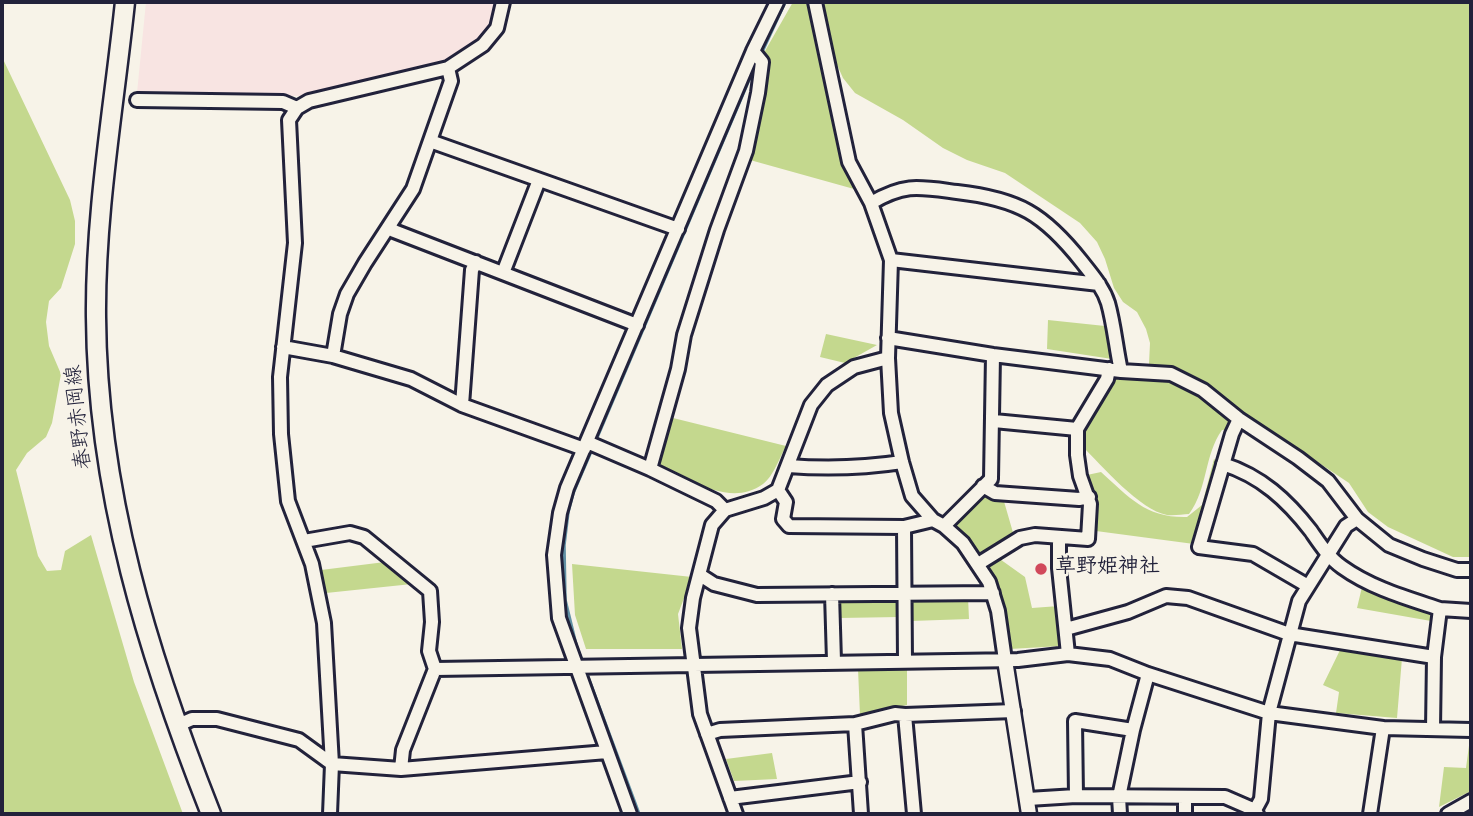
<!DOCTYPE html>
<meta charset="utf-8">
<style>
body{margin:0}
#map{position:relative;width:1473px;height:816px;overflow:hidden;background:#f7f3e8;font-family:"Gochi Hand",sans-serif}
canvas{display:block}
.frame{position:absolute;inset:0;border:4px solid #22223b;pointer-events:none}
</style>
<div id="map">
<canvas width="1473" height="816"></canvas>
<div class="frame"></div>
</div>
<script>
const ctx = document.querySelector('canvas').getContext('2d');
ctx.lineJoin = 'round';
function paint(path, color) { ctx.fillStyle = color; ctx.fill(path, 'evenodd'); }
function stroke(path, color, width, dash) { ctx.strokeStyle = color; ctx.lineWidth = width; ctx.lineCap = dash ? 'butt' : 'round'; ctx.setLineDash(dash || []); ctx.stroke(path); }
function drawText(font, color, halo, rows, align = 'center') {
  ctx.font = font + ' "Gochi Hand","Klee One",sans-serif'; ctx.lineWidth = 5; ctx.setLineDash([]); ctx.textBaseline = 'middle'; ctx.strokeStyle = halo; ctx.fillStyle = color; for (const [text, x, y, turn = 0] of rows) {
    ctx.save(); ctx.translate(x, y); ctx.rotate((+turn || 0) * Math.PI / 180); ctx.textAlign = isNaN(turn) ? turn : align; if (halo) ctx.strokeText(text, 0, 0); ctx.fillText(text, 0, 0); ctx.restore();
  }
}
const built = new Path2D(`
 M146,2h351l-5,20 -15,19 -31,22 -59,11 -87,22 -163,-3z`);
const green = new Path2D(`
 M793,2h14l33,156 14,31 -104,-29 14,-81 1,-28z
 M816,2h655v555h-18l-65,-30 -20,-15 -19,-29 -48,-32 -57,-23 -22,2c-18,25 -14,59 -33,84 -6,0 -15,2 -22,1 -27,-5 -65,-49 -85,-69v-14l31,-54 36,-14 1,-21 -4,-14 -9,-17 -14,-10 -9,-14 -9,-29 -8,-17 -17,-19 -75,-50 -38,-13 -24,-12 -40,-28 -48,-27 -12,-15 -22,-49z
 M2,57l68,143 5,21v23l-14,44 -12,13 -3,21 3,24 12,28 -9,49 -6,14 -19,16 -11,17 22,86 9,15 14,-1 4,-19 26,-16 43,147 49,132h-181z
 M1048,320l57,6 7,33 -65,-10z
 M826,334l51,11 -32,18 -25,-6z
 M669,417l117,29c-6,11 -13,31 -23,38 -34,25 -76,-7 -108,-22z
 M1214,459l9,5 -29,80 -98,-13 1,-33 -10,-23 14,-3c29,26 45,46 86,45l15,-12z
 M980,496l23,2 11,38 -32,22 -31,-32z
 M997,557l28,20 7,31 27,-2 2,40 -51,3 -25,-83z
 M385,562l27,22 -86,9 -5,-23z
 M572,564l120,13 -14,37 4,35h-96l-11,-34z
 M1362,587l69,25v9l-74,-13z
 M968,597l1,22 -58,2 -1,-22z
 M898,598l1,19 -60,1v-19z
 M1342,646l60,12 -5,60 -61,-5 3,-21 -16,-7z
 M907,668v37l-47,10 -2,-46z
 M1470,738l1,53 -32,16 5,-40 22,1z
 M772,753l5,26 -43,2 -8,-22z`);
const stream = new Path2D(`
 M760,56l25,-54
 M595,442l161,-379
 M592,449l-19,44 -5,19 -4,33 1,55 11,45 63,169`);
const minor = new Path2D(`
 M815,2l34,160 22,41 20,57 -3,98 3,55 11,49 10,34 21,24 11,6 19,17 26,39 9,29 7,49
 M137,100l146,2 14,6
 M430,141l248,88
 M871,203c34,-20 48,-16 86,-11 62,7 87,22 125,70 10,13 21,25 26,41 6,21 8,45 13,68
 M389,227l5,4 243,94
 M891,260l208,24
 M503,273l36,-93
 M888,338l105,17 128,16 50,3 32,16 36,29 59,39 30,23 29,38 32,26 34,14 34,11h14
 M283,347l50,9 78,23 51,26 122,44
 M333,356l7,-42 7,-20 18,-31 48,-74 38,-108 -3,-13
 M462,405l10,-135 4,-8
 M1239,419l-7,15 -33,113 54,7 55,32
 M994,421l83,8 30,-50 2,-10
 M587,442l63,27 66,32 9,9
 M1223,464c38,12 64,36 88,67 9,13 18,27 31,36 29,21 65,31 98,42
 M788,466c40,3 75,2 114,-4
 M650,469l28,-100 6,-34 33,-105 29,-79 12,-58 4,-31 -9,-11
 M983,486l12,7 84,6 10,-2
 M778,490l8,12 -3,17 6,7 115,1 29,-7
 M944,526l47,-47 2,-124
 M904,527l1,134
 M1059,537v31l9,86
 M304,541l46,-8 14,4 66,54 2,31 -3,29 6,18
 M978,564l42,-26 15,-3 53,4 2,-35 -10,-28 -3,-21v-26
 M700,575l14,9 43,11 236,-2
 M832,594l2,67
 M1066,629l62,-17 38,-16 22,2 101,36 145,23
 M905,715l109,-4
 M855,724l40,-10 10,1 9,99
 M176,726l16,-7h25l82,21 33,24
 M1433,729l1,-72 6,-48 31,2
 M1133,730l15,-56
 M707,734l13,-4 135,-6 6,90
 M332,764l-8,-141 -12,-59 -24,-63 -7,-67 -1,-57 15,-134 -6,-123 8,-12 12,-7 139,-33 35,-23 14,-17 6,-26
 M401,769l2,-19 32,-81 583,-9 50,-6 42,5 38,15 121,39 114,15 88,2
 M1076,796l-1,-75 58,9 -14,67 1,17
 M730,798l130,-16
 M1028,799l48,-3 149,1 30,13 2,4
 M1255,810l6,-11 8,-86 30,-112 47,-75 11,-7
 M330,814l2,-50 69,5 206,-17
 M630,814l-71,-196 -5,-63 6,-42 7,-25 186,-437 24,-49
 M736,814l-36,-100 -11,-86 4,-30 19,-73 13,-15 39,-12 14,-8 33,-85 16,-20 27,-18 34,-9
 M1185,814v-17
 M1370,814l13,-86
 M1448,814l23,-13`);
const tertiary = new Path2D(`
 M1005,660l24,154`);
const primary = new Path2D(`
 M125,2c-11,105 -30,210 -29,315 1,174 52,338 115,497`);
const markers = [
 [1041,569,7,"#d1495b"]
];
const streetNames = [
 ["春野赤岡線",81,417,-96]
];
const poiNames = [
 ["草野姫神社",1055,569]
];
paint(built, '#f8e4e2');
paint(green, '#c4d88e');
stroke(stream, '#6190a4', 3.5);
stroke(minor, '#22223b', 18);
stroke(tertiary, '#22223b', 19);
stroke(primary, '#22223b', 23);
stroke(minor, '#f7f3e8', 12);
stroke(tertiary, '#f7f3e8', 14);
stroke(primary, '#f7f3e8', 18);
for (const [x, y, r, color] of markers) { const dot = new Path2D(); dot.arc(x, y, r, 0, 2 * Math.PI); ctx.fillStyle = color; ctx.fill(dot); stroke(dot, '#f7f3e8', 2.5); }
drawText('21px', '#22223b', '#f7f3e8', streetNames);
drawText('bold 21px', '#22223b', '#f7f3e8', poiNames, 'left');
</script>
